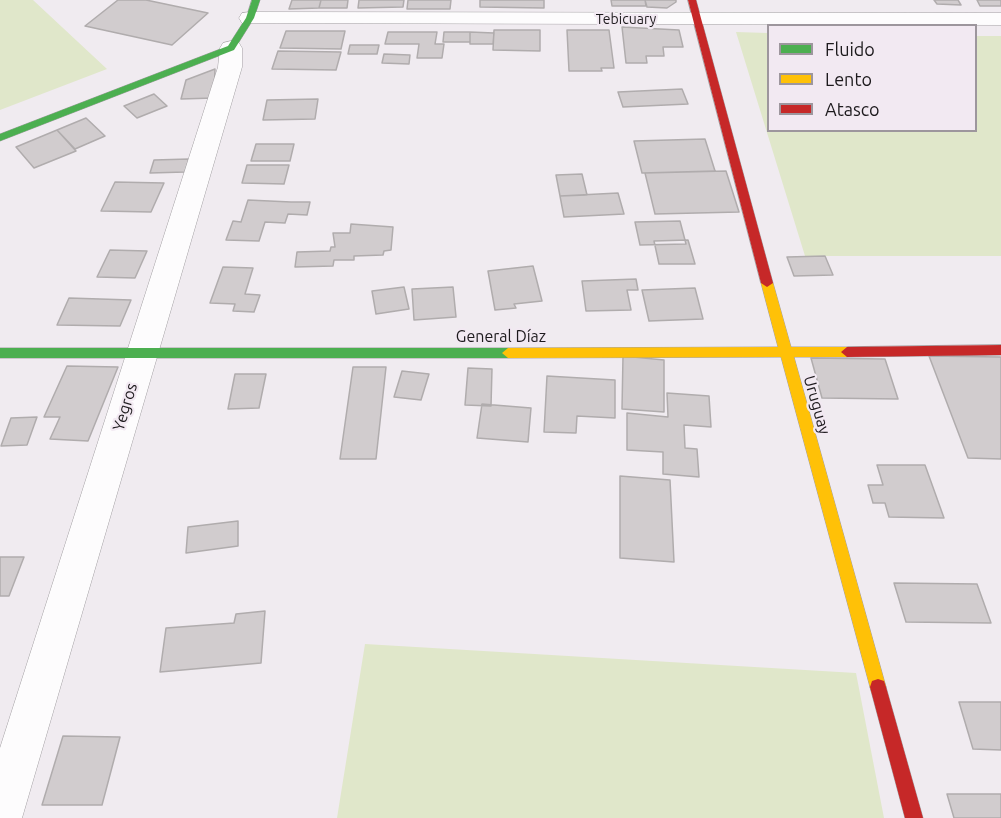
<!DOCTYPE html>
<meta charset="utf-8">
<style>
body{margin:0}
#map{position:relative;width:1001px;height:818px;overflow:hidden;background:#f0ebf0;font-family:Ubuntu,sans-serif}
canvas{display:block}
.legend{position:absolute;left:767px;top:24px;width:210px;height:108px;box-sizing:border-box;background:#f2e9f2;border:2px solid #9d969d;margin:0;padding:8px 10px;list-style:none;font-size:18px;color:#1d1a1d}
.legend li{display:flex;align-items:center;gap:12px;height:30px}
.legend b{width:30px;border:2px solid #9d969d}
</style>
<div id="map">
<canvas width="1001" height="818"></canvas>
<ul class="legend">
<li><b style="height:8px;background:#4caf50"></b>Fluido</li>
<li><b style="height:8px;background:#ffc107"></b>Lento</li>
<li><b style="height:8px;background:#c62828"></b>Atasco</li>
</ul>
</div>
<script>
const ctx = document.querySelector('canvas').getContext('2d');
ctx.lineJoin = 'round';
function paint(path, color) { ctx.fillStyle = color; ctx.fill(path, 'evenodd'); }
function stroke(path, color, width, dash) { ctx.strokeStyle = color; ctx.lineWidth = width; ctx.lineCap = dash ? 'butt' : 'round'; ctx.setLineDash(dash || []); ctx.stroke(path); }
function drawText(font, color, halo, rows, align = 'center') {
  ctx.font = font + ' Ubuntu,sans-serif'; ctx.lineWidth = 4.5; ctx.setLineDash([]); ctx.textBaseline = 'middle'; ctx.strokeStyle = halo; ctx.fillStyle = color; for (const [text, x, y, turn = 0] of rows) {
    ctx.save(); ctx.translate(x, y); ctx.rotate((+turn || 0) * Math.PI / 180); ctx.textAlign = isNaN(turn) ? turn : align; if (halo) ctx.strokeText(text, 0, 0); ctx.fillText(text, 0, 0); ctx.restore();
  }
}
const green = new Path2D(`
 M0,0h33l74,69 -107,41z
 M736,32l32,1v97h208v-94h25v220h-196z
 M365,644l491,29 28,145h-547z`);
const building = new Path2D(`
 M118,0h28l62,13 -36,32 -87,-19z
 M292,0h29l-2,8 -30,1z
 M321,0h27l-1,8h-28z
 M359,0h45l-1,7 -45,1z
 M408,0h43l-1,9h-43z
 M480,0h64v8l-64,-1z
 M611,0h34l1,6h-34z
 M645,0h31v2l-9,6 -20,-1z
 M934,0h24l3,5 -24,-1z
 M977,0h24v6h-21z
 M622,27l57,3 4,17h-20l1,9h-18l1,7h-21z
 M494,30h46v21l-47,-1z
 M567,30h42l5,38h-13l1,3h-33z
 M286,31h59l-4,18 -61,-1z
 M388,32h49l-2,12h9l-2,14h-25l2,-14h-34z
 M444,32h26v10h-27z
 M470,32l24,1 -1,11h-23z
 M350,45h29l-2,9h-29z
 M278,51l63,1 -5,18 -64,-1z
 M384,54l26,1 -1,9 -27,-1z
 M215,69l-1,29 -33,1 5,-19z
 M682,89l6,15 -65,3 -5,-15z
 M154,94l13,12 -30,12 -13,-12z
 M318,99l-3,20 -52,1 4,-20z
 M86,118l19,18 -30,13 -18,-19z
 M57,130l19,21 -42,17 -18,-21z
 M705,139l10,32 -73,2 -8,-32z
 M256,144h38l-4,17h-39z
 M189,159l-4,13 -35,1 4,-13z
 M247,165h42l-5,19 -42,-1z
 M726,171l13,41 -84,2 -10,-41z
 M582,174l5,21 -27,1 -4,-21z
 M115,182l49,1 -13,29 -50,-1z
 M618,193l6,21 -60,3 -4,-21z
 M248,200l43,2h19l-3,13 -19,-1 -3,9 -20,-1 -6,19 -33,-1 7,-19 8,1z
 M680,221l6,23 -46,1 -5,-23z
 M351,224l42,3 -2,23 -7,1 -1,4 -29,1v4h-20l-1,6 -38,1 2,-15 33,-1 1,-4h4l-2,-14h17z
 M688,240l7,24h-36l-5,-23z
 M110,250l37,1 -12,27 -38,-1z
 M825,256l8,19 -39,1 -7,-19z
 M533,266l9,35 -28,3 2,4 -21,2 -7,-39z
 M223,267l30,1 -8,26 15,1 -6,17 -21,-1 2,-7 -25,-1z
 M636,279l2,11h-11l4,20 -45,1 -4,-30z
 M404,287l5,22 -33,5 -4,-23z
 M453,287l3,30 -42,3 -2,-31z
 M695,288l8,31 -54,2 -7,-31z
 M69,298l62,2 -11,26 -63,-1z
 M623,356l41,4v52l-42,-3z
 M929,356l72,1v102l-33,-1z
 M811,358l74,1 13,40 -76,-1z
 M67,366l51,1 -30,74 -38,-2 10,-22h-16z
 M353,367h33l-10,92h-36z
 M468,368l24,1 -1,37 -26,-1z
 M402,371l27,3 -8,26 -27,-3z
 M235,374h31l-7,34 -31,1z
 M547,376l68,4v38l-38,-2 -1,17 -32,-1z
 M667,393l42,3 2,31 -27,-2 1,23 12,1 2,28 -36,-3v-22l-36,-2v-37l41,4z
 M482,404l49,4 -3,34 -51,-4z
 M37,417l-10,28 -26,1 10,-28z
 M877,465h48l19,53 -55,-1 -4,-14h-12l-5,-18h15z
 M620,476l50,4 4,82 -54,-4z
 M238,521v25l-52,7 2,-26z
 M0,557h24l-15,39h-9z
 M894,583l83,1 14,39 -85,-1z
 M265,611l-4,52 -101,9 6,-44 68,-5 2,-9z
 M959,702h42v48l-28,-1z
 M63,736l57,1 -18,68h-60z
 M947,794h54v24h-47z`);
const street = new Path2D(`
 M250,12l751,1v12l-759,-2 -3,-5 3,-5z
 M231,41l8,2 3,5v19l-220,751h-22v-70l218,-681 2,-19 3,-5z`);
const fast = new Path2D(`
 M252,0h8l-6,18 -20,32 -234,91v-7l228,-88 18,-28z
 M0,348h508l6,5 -6,5h-508z`);
const slow = new Path2D(`
 M767,279l6,4 18,64h56l6,5 -6,5h-53l92,330 -2,6 -6,2 -6,-2 -2,-6 -89,-330 -273,1 -6,-5 6,-5 270,-1 -17,-64z`);
const jam = new Path2D(`
 M688,0h8l77,283 -6,4 -6,-4z
 M1001,345v10l-154,2 -6,-5 6,-5z
 M878,679l6,2 2,6 37,131h-18l-35,-131 2,-6z`);
const farStreetnames = [
 ["Tebicuary",626,19]
];
const streetNames = [
 ["General Díaz",501,337],
 ["Uruguay",817,405,74],
 ["Yegros",125,407,-73]
];
paint(green, '#e0e7ca');
paint(building, '#d1ccce');
stroke(building, '#b0acad', 1.5);
stroke(street, '#a3a0a3', 1);
stroke(fast, '#a3a0a3', 1);
stroke(slow, '#a3a0a3', 1);
stroke(jam, '#a3a0a3', 1);
paint(street, '#fdfcfd');
paint(fast, '#4caf50');
paint(slow, '#ffc107');
paint(jam, '#c62828');
drawText('14px', '#1d1a1d', '#f2e9f2', farStreetnames);
drawText('16px', '#1d1a1d', '#f2e9f2', streetNames);
</script>
